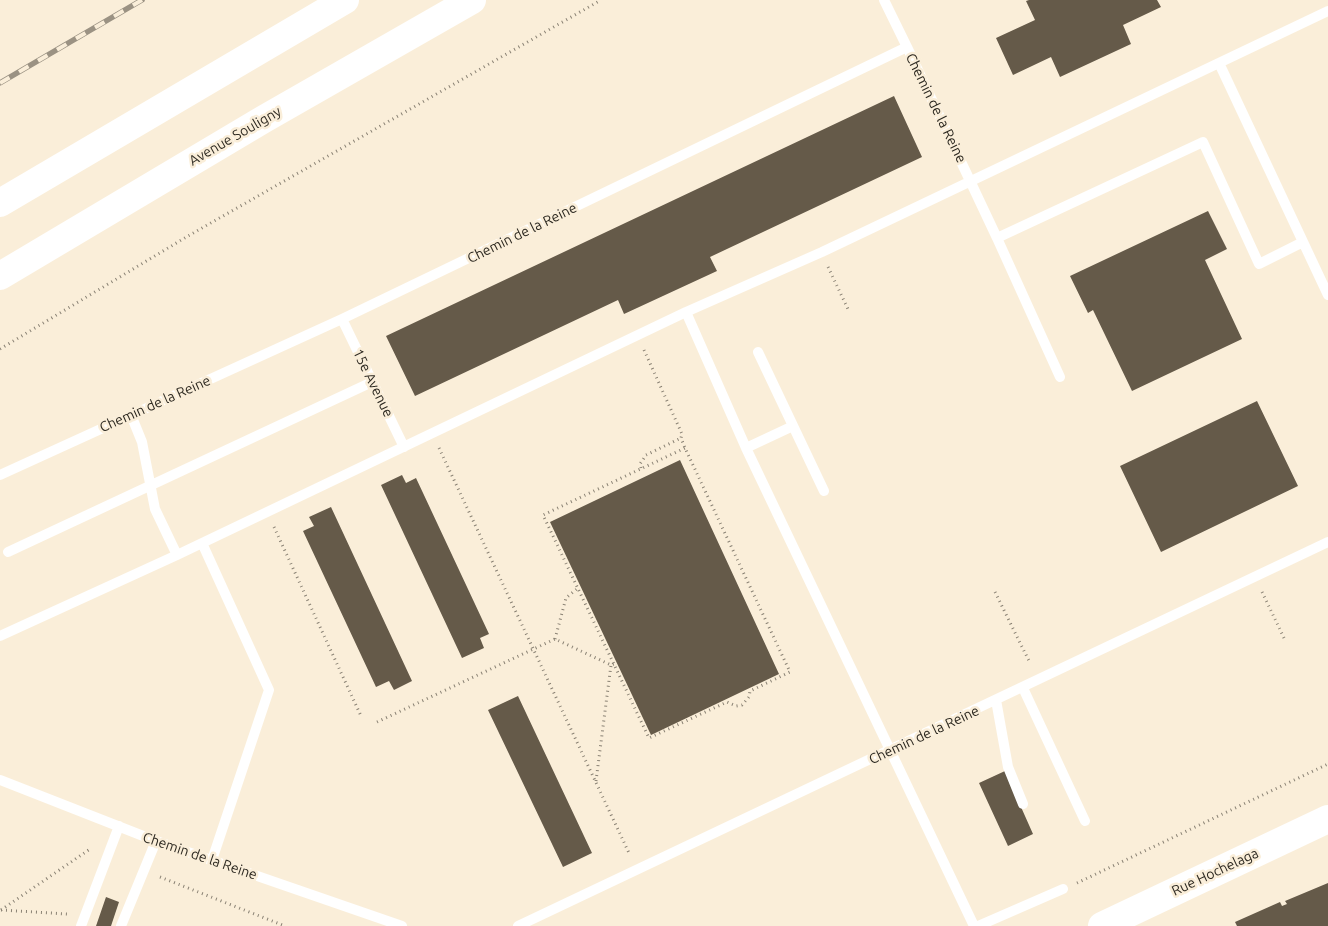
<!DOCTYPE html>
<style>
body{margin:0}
canvas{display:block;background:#faeed9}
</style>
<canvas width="1328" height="926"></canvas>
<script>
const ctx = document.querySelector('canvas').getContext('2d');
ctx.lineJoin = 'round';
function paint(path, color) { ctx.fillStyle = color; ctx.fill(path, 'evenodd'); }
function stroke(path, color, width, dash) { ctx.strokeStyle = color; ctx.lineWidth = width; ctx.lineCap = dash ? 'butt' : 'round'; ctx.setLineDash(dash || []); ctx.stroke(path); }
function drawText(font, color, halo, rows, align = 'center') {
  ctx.font = font + ' Ubuntu,sans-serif'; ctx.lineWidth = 5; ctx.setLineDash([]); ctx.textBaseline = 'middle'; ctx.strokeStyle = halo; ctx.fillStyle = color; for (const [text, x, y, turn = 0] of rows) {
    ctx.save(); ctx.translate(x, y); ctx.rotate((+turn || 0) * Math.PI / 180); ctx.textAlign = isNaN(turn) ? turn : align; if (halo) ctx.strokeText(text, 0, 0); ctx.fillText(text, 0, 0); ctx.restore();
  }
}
const building = new Path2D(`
 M1029,0h128l4,7 -38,18 8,19 -71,33 -9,-20 -38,18 -17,-37 39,-18 -9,-19z
 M894,96l28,61 -212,100 7,14 -93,43 -6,-14 -203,96 -29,-60z
 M1208,211l19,38 -22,11 37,79 -110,52 -39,-81 -5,3 -18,-37z
 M1257,401l41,85 -137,66 -41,-86z
 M680,460l99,214 -128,61 -101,-213z
 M402,475l4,8 10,-5 73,156 -9,4 4,10 -22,10 -81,-173z
 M331,507l81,174 -18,9 -5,-9 -13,6 -73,-156 11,-5 -5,-9z
 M518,696l74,157 -29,14 -75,-157z
 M1005,771l28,63 -25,12 -29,-63z
 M1328,883v43h-91l-2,-4 45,-20 2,4 5,-2 -2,-3z
 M106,897l13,5 -8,24h-15z`);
const path = new Path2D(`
 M828,267l20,42
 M0,349l188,-113 413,-236
 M644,350l38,84 -1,4 4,10 105,224 -40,19 -1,6 -7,8 -6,1 -9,-4 -78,36 -106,-223 142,-67
 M439,448l190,405
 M641,468l-1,-4 6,-9 35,-17
 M274,527l87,189
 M995,592l35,71
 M1262,592l23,48
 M555,639l11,-41 12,-10
 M377,722l178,-83 56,26 3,-1
 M596,781l15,-116
 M160,877l125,49
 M1077,883l251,-119
 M1,910l89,-61
 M1,910l66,4`);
const service = new Path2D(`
 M884,0l23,47
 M1219,63l109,232
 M997,238l63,139
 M686,312l60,136 228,478
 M342,319l62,128
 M758,352l66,139
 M131,415l11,27 13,67 22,46
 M746,448l47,-22
 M0,475l342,-156 565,-272 90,191 206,-96 56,122 44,-22
 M202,543l67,147 -57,170
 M8,552l364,-170
 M0,636l177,-81 509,-243 136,-60 506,-241
 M1023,688l62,133
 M996,700l12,67 15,37
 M0,780l156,61 246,85
 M81,926l38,-100
 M121,926l35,-85
 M518,926l810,-384
 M978,926l85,-37`);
const secondary = new Path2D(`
 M1102,926l226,-107`);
const trunk = new Path2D(`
 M0,203l345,-203
 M0,276l264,-157 208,-119`);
const rail = new Path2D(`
 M0,83l142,-83`);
const streetNames = [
 ["Chemin de la Reine",936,108,64],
 ["Avenue Souligny",235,136,-30],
 ["Chemin de la Reine",522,233,-26],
 ["15e Avenue",373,383,64],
 ["Chemin de la Reine",155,404,-24],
 ["Chemin de la Reine",924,735,-25],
 ["Chemin de la Reine",200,856,19],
 ["Rue Hochelaga",1215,872,-25]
];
paint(building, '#655a49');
stroke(path, '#8a8274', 3, [1, 4]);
stroke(service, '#fff', 10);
stroke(secondary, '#fff', 28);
stroke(trunk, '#fff', 28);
stroke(rail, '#9b9283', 5.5);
stroke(rail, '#faeed9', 4, [11]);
drawText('14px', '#2d2921', '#faeed9', streetNames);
</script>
